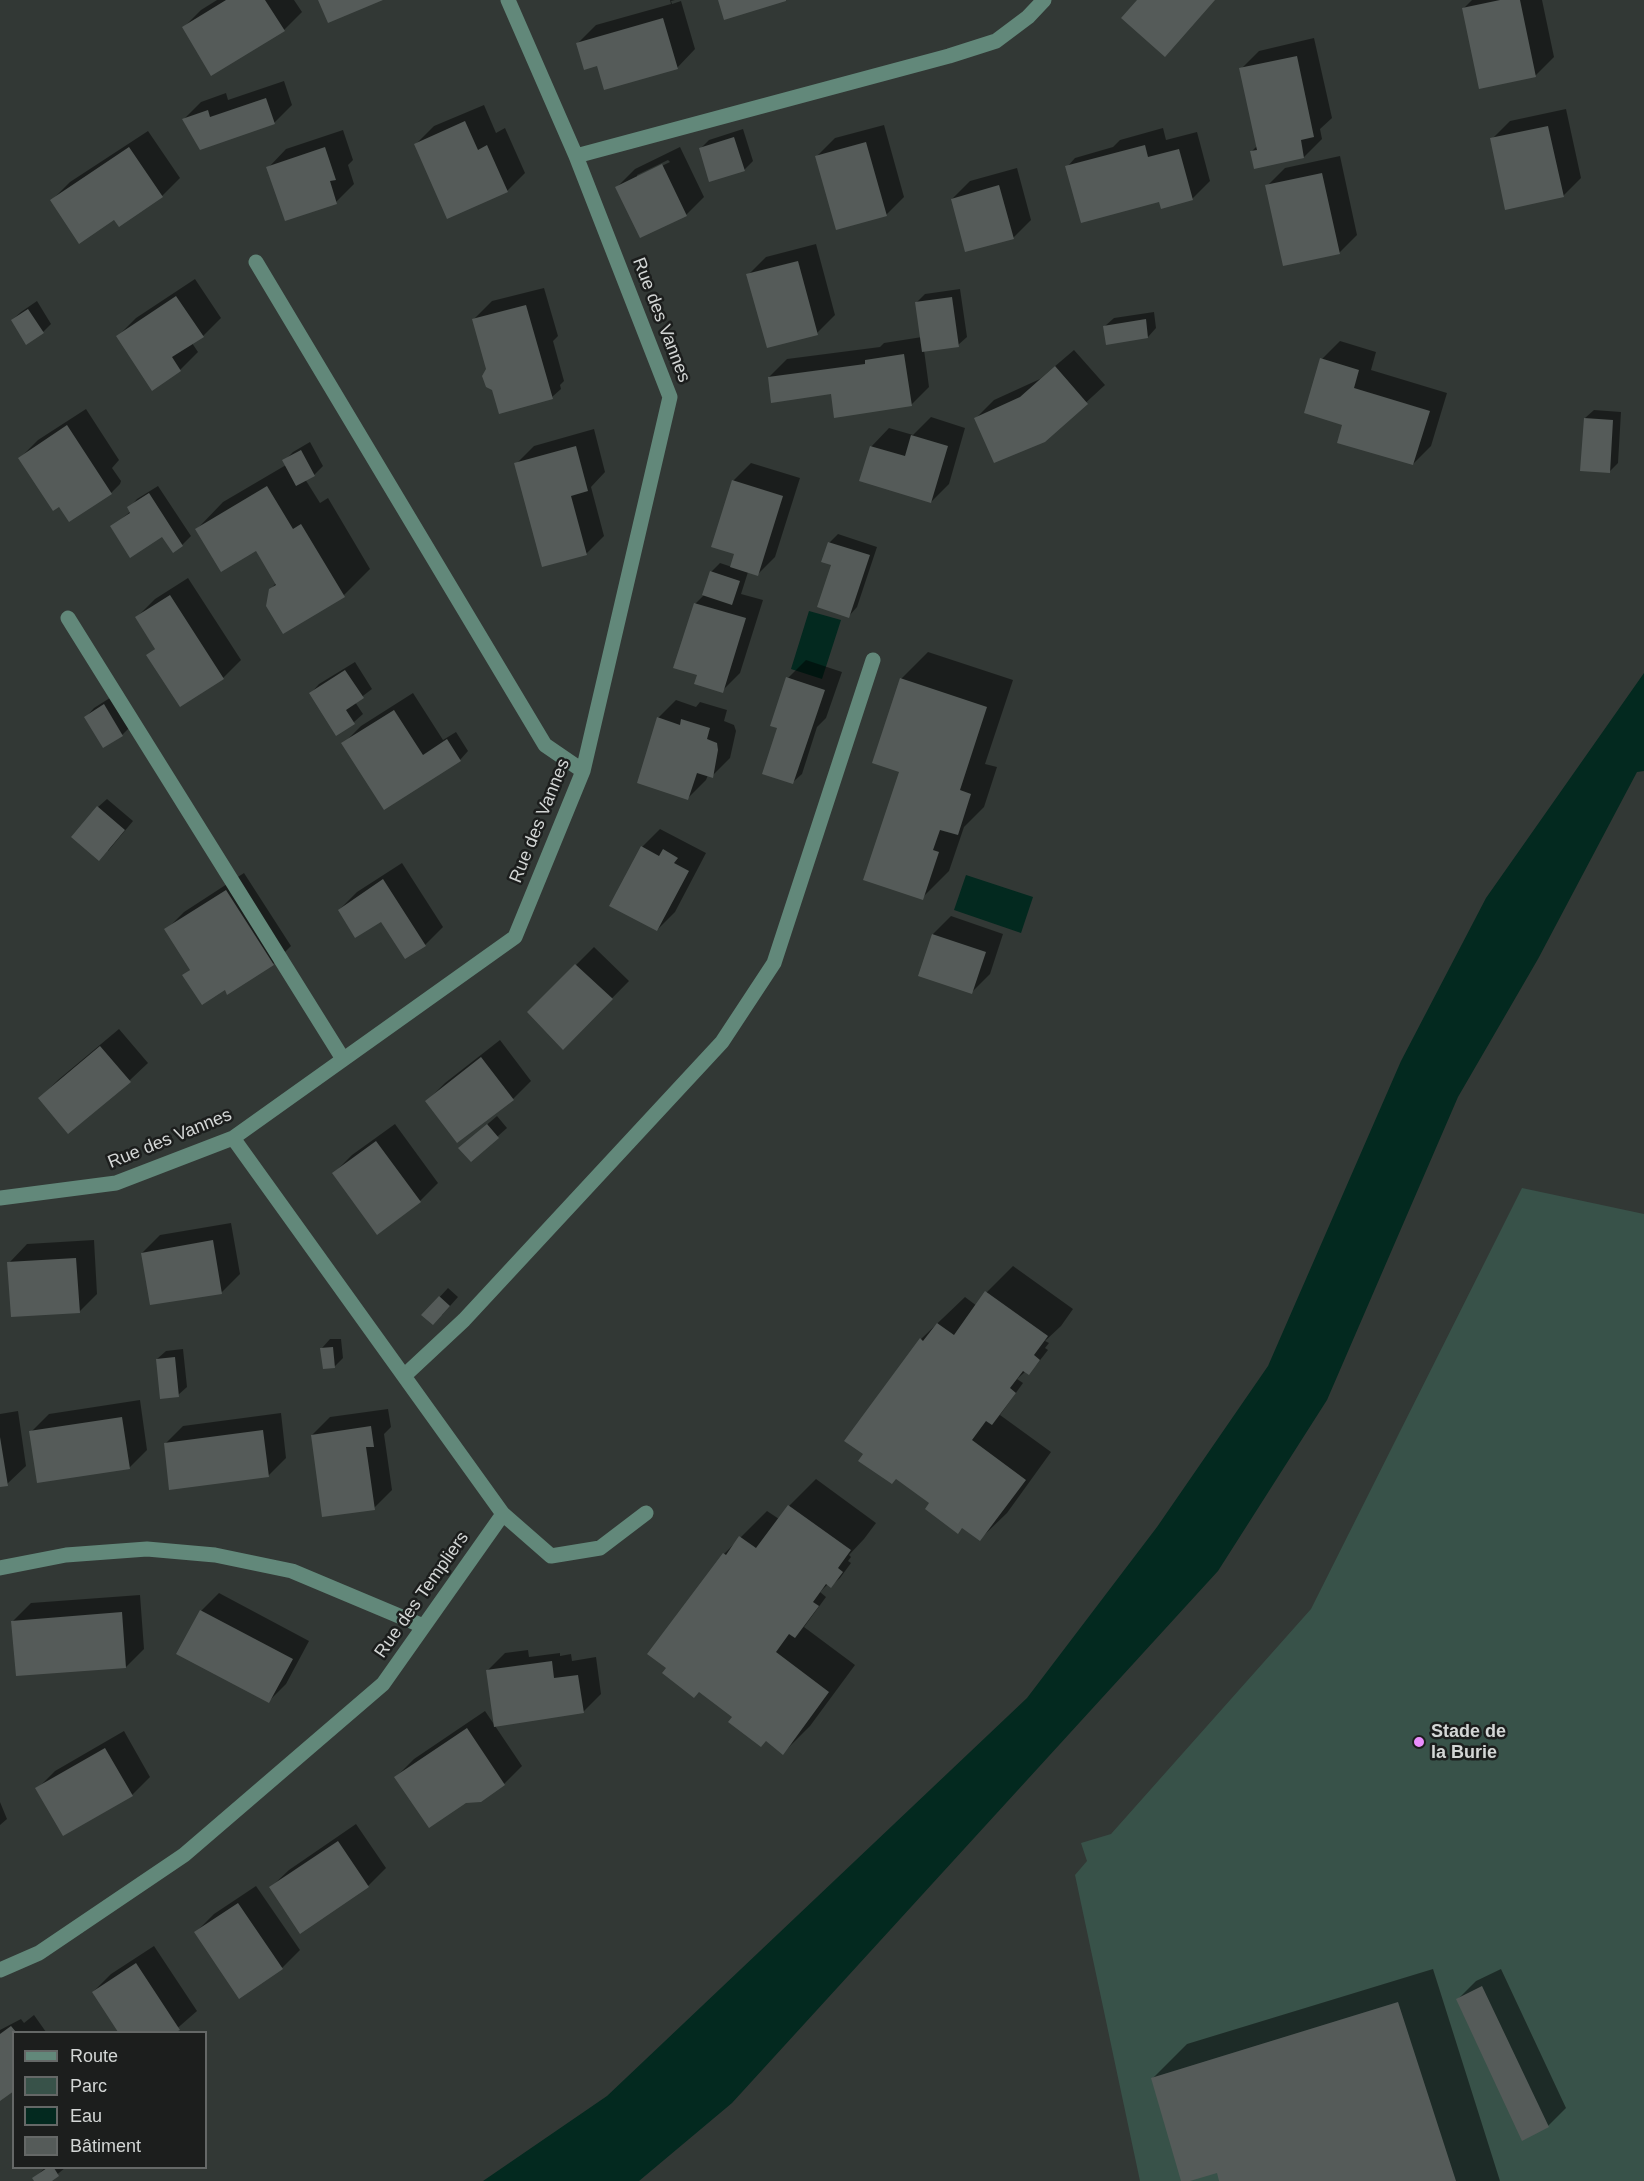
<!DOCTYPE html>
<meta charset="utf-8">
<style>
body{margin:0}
#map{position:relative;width:1644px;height:2181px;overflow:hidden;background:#323835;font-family:Helvetica,sans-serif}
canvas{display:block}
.legend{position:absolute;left:12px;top:2031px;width:195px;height:138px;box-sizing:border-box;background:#1c1e1d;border:2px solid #656867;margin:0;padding:8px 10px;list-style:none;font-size:18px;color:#d3d6d5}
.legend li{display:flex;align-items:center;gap:12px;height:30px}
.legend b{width:30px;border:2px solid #656867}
</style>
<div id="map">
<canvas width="1644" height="2181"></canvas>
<ul class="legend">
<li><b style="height:8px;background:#62887a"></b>Route</li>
<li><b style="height:16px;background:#385249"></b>Parc</li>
<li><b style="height:16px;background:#03291f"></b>Eau</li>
<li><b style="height:16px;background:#555b59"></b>Bâtiment</li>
</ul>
</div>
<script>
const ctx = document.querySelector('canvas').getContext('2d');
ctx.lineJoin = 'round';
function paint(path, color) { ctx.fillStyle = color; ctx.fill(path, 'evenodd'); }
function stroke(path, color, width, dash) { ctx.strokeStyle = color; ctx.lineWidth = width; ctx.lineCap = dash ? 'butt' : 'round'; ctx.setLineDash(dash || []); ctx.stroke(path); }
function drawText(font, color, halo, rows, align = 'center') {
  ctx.font = font + ' Helvetica,sans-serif'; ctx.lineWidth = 5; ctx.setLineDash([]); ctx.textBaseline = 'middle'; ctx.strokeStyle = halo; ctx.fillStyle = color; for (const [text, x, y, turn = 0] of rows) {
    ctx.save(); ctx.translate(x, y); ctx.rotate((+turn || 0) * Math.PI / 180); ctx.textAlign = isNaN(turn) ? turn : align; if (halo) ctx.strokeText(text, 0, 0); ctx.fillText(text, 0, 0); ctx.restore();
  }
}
const green = new Path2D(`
 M1522,1188l122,26v967h-504l-65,-306 12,-14 -6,-18 30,-9 200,-225z`);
const water = new Path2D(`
 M809,611l32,9 -19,59 -31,-10z
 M1644,673v98l-7,1 -99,187 -80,138 -131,303 -109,171 -486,532 -93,78h-156l124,-85 420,-398 130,-171 111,-161 133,-305 85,-163z
 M966,875l67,22 -12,36 -67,-23z`);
const shadow = new Path2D(`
 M217,0h77l8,12 -18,18 -101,-2 18,-18z
 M670,0h5l-4,1 1,3 9,-3 14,48 -18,19 -99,-25 18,-18 75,-21z
 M1472,0h70l12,57 -18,18 -56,12 -16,-79z
 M1314,38l18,80 -12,11 2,10 -18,18 -52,-6 6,-6 -17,-76 18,-18z
 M284,81l8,24 -18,18 -91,-3 18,-18 25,-9 2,7z
 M484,105l12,28 9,-5 20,45 -18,18 -91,-47 18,-18z
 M1566,109l15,69 -18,18 -71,-57 18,-18z
 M884,125l20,72 -18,18 -69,-59 18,-18z
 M1163,128l3,12 31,-8 13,49 -18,18 -32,1 -93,-33 8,-9 38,-11 7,-7z
 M743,129l10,32 -9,9 -44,-21 9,-9z
 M343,130l10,30 -5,5 6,19 -18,18 -68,-34 18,-19z
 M148,131l32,47 -18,18 -48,22 -62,-18 18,-18z
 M680,147l24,50 -18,18 -69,-28 18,-18zM668,160l2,2 -33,16v-3z
 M1340,156l17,79 -18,18 -72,-67 18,-18z
 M1017,168l14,52 -18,18 -61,-39 18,-18z
 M816,244l19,71 -18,18 -69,-58 18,-18z
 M195,279l26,39 -18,18 -11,7 6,9 -18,18 -62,-34 18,-18z
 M544,288l14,48 -5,5 11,40 -4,4 1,4 -9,8 -64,-28 -14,-50 18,-18z
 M960,289l7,48 -9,8 -34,5 5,37 -18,18 -79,-12 -63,-16 18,-18 93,-12 4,-4 38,-6 -5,-35 8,-8z
 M37,301l14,23 -8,8 -31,-12 9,-8z
 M1154,312l2,16 -8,9 -43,-11 9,-8z
 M1340,341l36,11 -5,18 76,23 -16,53 -18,18 -69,-40 -22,-65z
 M1074,350l31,35 -61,56 -68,-23 18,-18 46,-21z
 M86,409l33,51 -7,8 9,13 -1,3 -9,9 -91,-35 18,-18z
 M1594,410l27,2 -3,51 -9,9 -24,-54z
 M931,417l34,11 -16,56 -18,18 -60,-55 18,-19 24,7z
 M594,429l11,43 -14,15 13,49 -18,18 -70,-90 18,-18z
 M310,442l13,24 -9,9 -9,4 15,24 8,-5 42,71 -26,26 -74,-5 6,-7 -20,-34 -59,-20 26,-27 63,-37 -2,-4 9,-9z
 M751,463l49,15 -25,79 -18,18 -9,-3 -7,22 22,6 -23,73 -18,18 -23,-17 -4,-70 9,-9 7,-23 9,-9 12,4 4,-14 -3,-72z
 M158,486l33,50 -9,9 -19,-10 -51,-8 19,-16 -2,-3 8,-9z
 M838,534l39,13 -20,60 -8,9 -16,-52 -4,-21z
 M188,578l53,82 -18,18 -75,-23 8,-7 -19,-31 18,-18z
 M928,652l85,28 -28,84 12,3 -13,40 -20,20 -15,44 -27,27 -21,-127v-92z
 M806,660l36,12 -16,46 -9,9 -15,47 -9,8 -14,-55 9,-49z
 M355,662l17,27 -17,13 8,12 -9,8 -17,12 -26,-41 8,-9z
 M413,693l30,47 13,-8 12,19 -8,9 -76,48 -41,-64 18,-18z
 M113,696l18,30 -9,9 -18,11 -18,-29 8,-9z
 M676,700l20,7 4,-5 27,8 -3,11 10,4 2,6 -6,27 -18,18 -4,-1 -2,5 -18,18 -30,-80z
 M107,799l26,22 -25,30 -10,-44z
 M660,829l46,24 -31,59 -18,18 -46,-24 31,-59z
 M402,863l41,64 -18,18 -43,-25 -43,-10 18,-18z
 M244,873l47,73 -18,18 -48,24 -41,-13 7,-6 -25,-39 18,-18z
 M951,916l52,18 -13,40 -18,18 -52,-17 13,-41z
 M594,947l35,34 -66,67 -34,-36z
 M119,1029l29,34 -18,17 -62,52 -28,-34 18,-18z
 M500,1040l31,41 -18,18 -86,2 18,-18z
 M497,1116l10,12 -36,32 -2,-20z
 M395,1124l43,59 -18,18 -42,32 -44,-60 18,-18z
 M231,1223l9,51 -18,18 -80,-39 18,-18z
 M94,1240l3,54 -18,18 -70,-49 18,-19z
 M1013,1266l60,43 -12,17 -16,15 4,2 -4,5 3,2 -11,14 -9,9 -2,-2 -9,8 6,4 -23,32 51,37 -44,61 -27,26 -49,-37 -10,-163 44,-42 12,9 10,-14z
 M448,1288l10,9 -16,18 -18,-1z
 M330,1339h11l2,19 -9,9 -12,-19z
 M183,1349l4,38 -9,8 -21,-36 9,-8z
 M140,1400l7,50 -18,18 -98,-36 18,-18z
 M388,1409l3,18 -7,7 8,56 -18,18 -62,-73 18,-18z
 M18,1411l8,55 -19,18 -7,2v-72z
 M281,1413l5,45 -18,18 -103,-32 18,-18z
 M816,1479l60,44 -12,16 -15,16 2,2 -3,4 3,2 -11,15 -9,8 -3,-2 -8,8 6,5 -22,30 51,38 -45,61 -27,27 -49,-37 -10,-162 43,-43 12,8 10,-13z
 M219,1593l90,48 -23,43 -18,18 -67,-91z
 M140,1595l4,54 -18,18 -113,-46 18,-18z
 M528,1650l1,7 31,-4v3l11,-2 1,7 24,-4 5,37 -18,18 -96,-41 18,-18z
 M485,1711l37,55 -18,18 -108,-7 18,-18z
 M124,1731l26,46 -18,18 -95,-6 18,-18z
 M0,1802l7,17 -7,6z
 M356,1824l30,44 -18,18 -97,1 18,-17z
 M256,1886l44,64 -18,18 -86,-36 18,-18z
 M154,1946l43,65 -24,21h-53l-27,-40 18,-18z
 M1433,1969l67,212h-279l-3,-10 -36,10 -30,-102 35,-35z
 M1501,1969l65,139 -18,18 -90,-127 18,-18z
 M34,2015l12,17h-32l-14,67v-69l21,-11 3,4z
 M45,2168h20l-16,13h-13l-2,-3z`);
const building = new Path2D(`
 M226,0h39l20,31 -74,45 -29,-49z
 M318,0h65l-55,23z
 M718,0h68v1l-62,19z
 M1137,0h78l-50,57 -44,-39z
 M1500,0h20l16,77 -57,12 -17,-81z
 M663,18l15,51 -74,21 -7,-24 -13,4 -8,-27z
 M1297,56l17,81 -13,3 3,18 -50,11 -4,-18 7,-1 -18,-82z
 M266,98l9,26 -75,26 -18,-31 26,-9 2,7z
 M465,121l13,29 9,-5 21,47 -61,27 -33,-75z
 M1548,126l16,71 -59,13 -15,-72z
 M734,137l11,34 -36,11 -10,-34z
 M866,142l21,74 -51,14 -21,-74z
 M1145,145l3,12 31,-8 14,51 -32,9 -2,-7 -78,21 -16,-57z
 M129,147l34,50 -44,30 -5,-7 -35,24 -29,-44z
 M325,147l11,33 -6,1 7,23 -52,17 -19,-54z
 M662,164l25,52 -47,22 -25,-51z
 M1322,173l18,81 -57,12 -18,-81z
 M999,185l15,54 -49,13 -14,-53z
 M798,261l20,74 -51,13 -21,-74z
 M176,296l28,41 -32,20 9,14 -29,20 -36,-55z
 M952,297l7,50 -37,5 -7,-50z
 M526,305l27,94 -54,15 -7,-24 -6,-3 -4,-11 4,-7 -14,-50z
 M28,309l16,24 -18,12 -15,-25z
 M1146,319l2,19 -42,7 -3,-19z
 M904,354l8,52 -78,12 -3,-24 -60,9 -3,-26 97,-13v-4z
 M1320,358l39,12 -5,18 76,23 -17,54 -76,-22 5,-18 -38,-12z
 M1055,366l33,38 -43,38 -51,21 -20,-45 46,-21z
 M1584,418l29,2 -3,53 -30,-2z
 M67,425l45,69 -43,28 -10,-15 -6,4 -35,-53z
 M911,435l37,11 -17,57 -72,-22 11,-35 35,10z
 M576,446l12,45 -17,5 16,59 -45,12 -28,-104z
 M301,450l14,26 -19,10 -14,-26z
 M732,480l51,16 -25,80 -28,-9 4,-13 -23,-7z
 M267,486l26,43 8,-5 44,73 -62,37 -17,-28 3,-17 7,-4 -20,-34 -35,21 -26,-43z
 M149,493l34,53 -10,7 -11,-16 -32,21 -20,-32 20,-13 -3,-6z
 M828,542l42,13 -21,63 -32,-11 14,-42 -10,-3z
 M710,571l30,10 -8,24 -30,-10z
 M170,595l54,84 -44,28 -34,-52 9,-6 -20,-32z
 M694,603l52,15 -23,75 -29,-9 3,-9 -24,-7z
 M345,670l19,28 -18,12 9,14 -19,12 -27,-43z
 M786,677l39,13 -32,94 -31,-10 15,-46 -7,-2z
 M900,678l87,29 -27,83 11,4 -13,41 -18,-5 -7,20 6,2 -16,48 -60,-20 36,-108 -27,-9z
 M104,704l19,32 -20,12 -19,-31z
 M394,710l29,45 24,-16 14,22 -77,49 -43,-67z
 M657,717l23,8 1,-6 29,9 -3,11 10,4 1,7 -5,28 -16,-5 -9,27 -51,-17z
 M97,806l28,24 -26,31 -28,-24z
 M641,846l18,10 4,-7 15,9 -4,5 15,8 -32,60 -48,-25z
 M383,879l43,67 -21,13 -24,-37 -26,16 -17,-28z
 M226,890l48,75 -47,30 -2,-5 -23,15 -20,-30 8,-5 -26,-41z
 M932,934l54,18 -14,42 -54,-18z
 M575,964l38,35 -50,51 -36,-38z
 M100,1046l31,36 -63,52 -30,-36z
 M481,1057l33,43 -57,43 -32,-42z
 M487,1124l12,14 -28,24 -13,-14z
 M376,1141l45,61 -44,33 -45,-62z
 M213,1240l9,54 -72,11 -9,-52z
 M76,1258l4,55 -69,4 -4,-55z
 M985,1291l63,45 -14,19 6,5 -11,15 -6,-4 -13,17 6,5 -24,32 -6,-4 -14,19 54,40 -46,61 -18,-13 -4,6 -33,-25 4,-6 -33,-24 -4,5 -34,-23 5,-7 -19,-13 76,-103 3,3 14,-18 17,12z
 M439,1296l11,10 -17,19 -12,-10z
 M333,1347l2,21 -12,1 -3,-21z
 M175,1357l4,40 -19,2 -4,-40z
 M122,1417l8,52 -93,14 -8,-52z
 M371,1426l3,21h-8l9,63 -53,7 -11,-82z
 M263,1430l6,47 -100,13 -5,-47z
 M0,1437l8,49 -8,1z
 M788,1505l63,45 -13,18 5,4 -12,16 -5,-4 -13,18 6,4 -24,32 -6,-4 -13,18 53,40 -46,63 -17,-14 -5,6 -33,-25 4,-5 -33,-25 -5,6 -32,-25 4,-5 -19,-14 76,-101 3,2 13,-19 17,12z
 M200,1610l93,49 -24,44 -93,-49z
 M122,1612l4,56 -110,8 -5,-55z
 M552,1661l2,17 24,-3 6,38 -90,14 -8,-57z
 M467,1728l38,57 -24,17 -15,1 -37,25 -35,-51z
 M105,1748l28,48 -70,40 -28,-48z
 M338,1841l31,46 -69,47 -31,-47z
 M238,1903l45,66 -44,30 -45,-67z
 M136,1963l44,67 -4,2h-58l-26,-40z
 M1482,1986l67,141 -27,14 -66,-142z
 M1398,2002l58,179h-237l-2,-8 -27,8h-9l-30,-103z
 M11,2026l5,6h-2v59l-14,10v-67z
 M47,2168h7l5,8 -7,5h-18l-2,-3z`);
const minor = new Path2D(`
 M576,156l373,-100 47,-15 32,-24 16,-17
 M256,262l289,483 38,26
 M68,618l275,441
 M233,1138l270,376 48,42 49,-8 46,-35
 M0,1198l116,-15 117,-45 282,-201 68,-166 87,-374 -94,-241 -68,-156
 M404,1376l60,-56 258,-278 52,-79 99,-303
 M0,1568l66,-13 81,-6 68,6 77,16 131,55
 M0,1970l39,-17 145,-98 199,-171 120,-170`);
const markers = [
 [1419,1742,6,"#ea8dfd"]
];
const streetNames = [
 ["Rue des Vannes",661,320,69],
 ["Rue des Vannes",540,821,-68],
 ["Rue des Vannes",170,1139,-22],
 ["Rue des Templiers",422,1595,-55]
];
const poiNames = [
 ["Stade de",1431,1732],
 ["la Burie",1431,1753]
];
paint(green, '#385249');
paint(water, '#03291f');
paint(shadow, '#0007');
paint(building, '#555b59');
stroke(minor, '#62887a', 15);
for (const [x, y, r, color] of markers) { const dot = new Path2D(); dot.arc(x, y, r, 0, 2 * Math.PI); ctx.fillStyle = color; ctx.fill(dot); stroke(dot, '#1c1e1d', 2); }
drawText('18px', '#d3d6d5', '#1c1e1d', streetNames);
drawText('bold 18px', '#d3d6d5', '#1c1e1d', poiNames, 'left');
</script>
